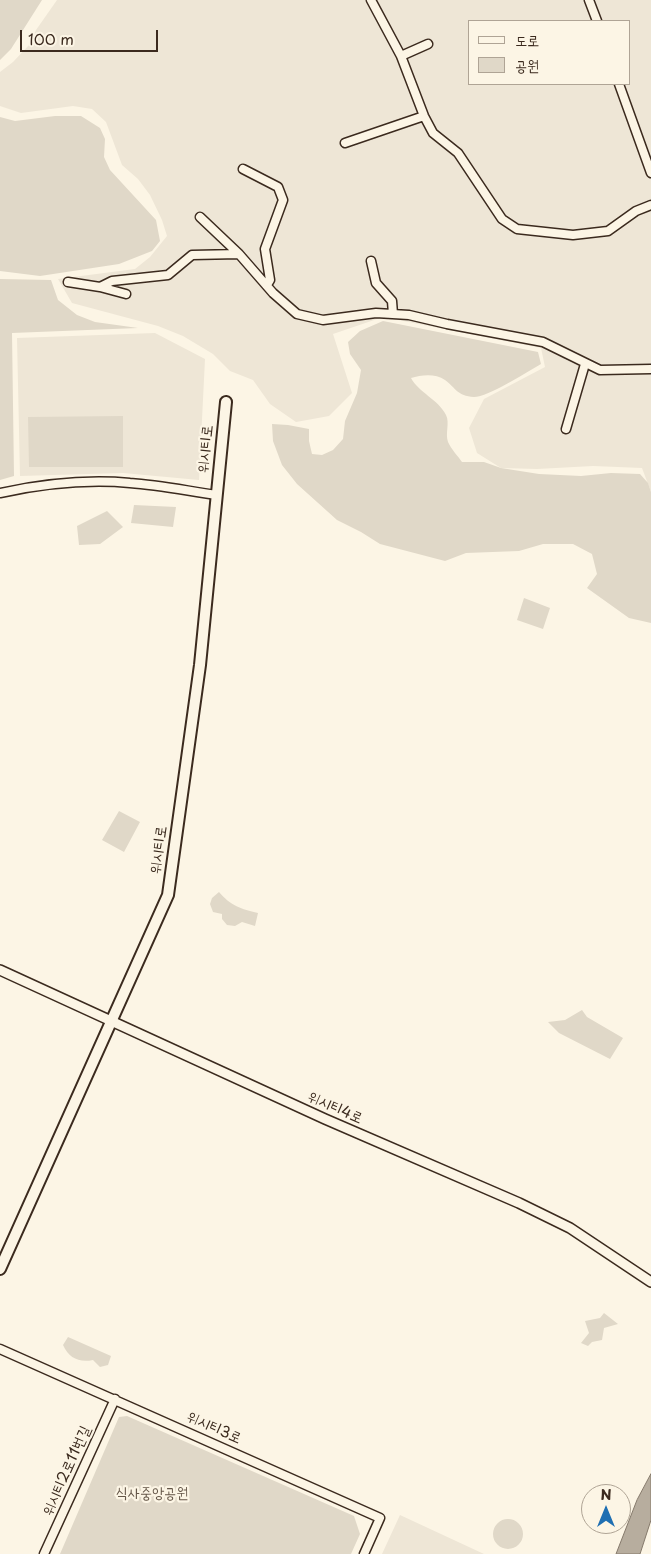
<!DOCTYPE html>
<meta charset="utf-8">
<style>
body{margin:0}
#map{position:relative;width:651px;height:1554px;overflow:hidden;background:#fcf5e5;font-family:"Playpen Sans","Poor Story",sans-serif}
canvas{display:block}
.legend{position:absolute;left:468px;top:20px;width:162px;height:65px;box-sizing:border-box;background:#fcf5e5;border:1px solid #afa495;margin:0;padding:6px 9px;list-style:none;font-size:15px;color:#3b2a1e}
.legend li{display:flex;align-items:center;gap:10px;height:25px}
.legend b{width:25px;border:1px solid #afa495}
.north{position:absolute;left:581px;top:1484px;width:50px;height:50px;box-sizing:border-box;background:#fcf5e5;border:1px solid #afa495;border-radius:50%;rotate:0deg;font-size:14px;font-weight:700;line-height:20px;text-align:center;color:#3b2a1e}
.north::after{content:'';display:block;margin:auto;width:18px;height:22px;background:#1f6fb2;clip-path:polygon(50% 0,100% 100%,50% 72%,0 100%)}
.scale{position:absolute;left:20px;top:30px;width:138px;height:22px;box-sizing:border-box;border:2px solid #3b2a1e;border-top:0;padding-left:6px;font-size:15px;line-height:18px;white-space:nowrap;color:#3b2a1e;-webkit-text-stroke:4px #fcf5e5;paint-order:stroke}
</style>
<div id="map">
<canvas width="651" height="1554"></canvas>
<ul class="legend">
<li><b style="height:6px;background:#fcf5e5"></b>도로</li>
<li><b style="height:14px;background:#e0d8c8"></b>공원</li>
</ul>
<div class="north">N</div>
<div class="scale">100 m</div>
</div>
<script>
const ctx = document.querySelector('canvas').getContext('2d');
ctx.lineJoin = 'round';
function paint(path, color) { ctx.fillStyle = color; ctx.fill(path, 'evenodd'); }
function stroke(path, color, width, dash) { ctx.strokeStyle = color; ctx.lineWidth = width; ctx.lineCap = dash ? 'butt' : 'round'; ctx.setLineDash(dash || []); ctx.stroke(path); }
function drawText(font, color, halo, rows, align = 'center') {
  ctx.font = font + ' "Playpen Sans","Poor Story",sans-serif'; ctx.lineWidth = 4.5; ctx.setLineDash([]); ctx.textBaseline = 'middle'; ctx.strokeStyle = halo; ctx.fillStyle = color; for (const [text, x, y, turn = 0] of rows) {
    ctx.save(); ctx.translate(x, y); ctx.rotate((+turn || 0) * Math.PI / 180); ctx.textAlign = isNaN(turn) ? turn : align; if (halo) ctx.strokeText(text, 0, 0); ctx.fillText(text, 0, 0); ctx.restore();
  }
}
const built = new Path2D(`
 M57,0h594v492l-9,-24 -49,-2 -56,3 -36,-1 -24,-15 -8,-25 15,-29 61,-32 -4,-19 -158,-31 -50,17 19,59 -23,23 -33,6 -26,-18 -17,-24 -23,-9 -17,-17 -30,-18 -25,-10 -86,-23 -14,-24 77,-10 15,-12 17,-21 -5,-16 -12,-25 -12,-16 -16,-14 -16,-43 -14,-13 -19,-3 -52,7 -21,-7v-34l13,-10 17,-18 6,-14zM470,21h160v63h-160z
 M155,333l50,26 -6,121 -76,-7 -103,3 -3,-138z
 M400,1515l84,39h-102z`);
const green = new Path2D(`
 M0,0h42l-31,49 -11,11z
 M55,116h26l19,12 5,11 -1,18 6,13 46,50 4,21 -8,10 -33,13 -79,12 -40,-5v-154l15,4z
 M0,279l51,1 7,20 19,15 18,7 43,6 -126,5 2,143 -14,4z
 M383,321l155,31 3,12c-14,8 -53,33 -67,33 -17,-1 -18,-9 -29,-17 -10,-7 -24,-5 -34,-2 8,15 27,21 35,37 4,8 -1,18 2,27 3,7 10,14 14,20h22l17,6 38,6 42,2 30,-3 29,1 8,9 3,9v131l-22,-5 -42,-30 10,-14 -5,-20 -19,-10h-30l-24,7 -53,2 -21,8 -65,-17 -19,-12 -24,-12 -40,-36 -15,-19 -9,-24 -1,-17 16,1 21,4v12l3,13 10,1 11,-5 10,-11 2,-18 12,-28 4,-23 -11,-16 -2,-12 12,-11z
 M123,416v51h-94l-1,-50z
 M134,505l42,2 -3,20 -42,-4z
 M107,511l16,16 -23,17 -21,1 -2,-19z
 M524,598l26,10 -7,21 -26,-9z
 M119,811l21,11 -16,30 -22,-12z
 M219,892c12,14 22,17 39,21l-3,13 -13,-4 -7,4 -8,-1 -5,-6v-5l-9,-2 -3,-8 2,-6z
 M582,1010l5,7 36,21 -13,21 -51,-26 -11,-11 17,-2z
 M604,1313l14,11 -14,4 -2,12 -10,2 -4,4 -7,-3 8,-10 -4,-12 15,-3z
 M68,1337l43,19 -3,9 -8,2 -7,-7c-14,3 -24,-2 -30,-15z
 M127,1416l227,100 6,18 -9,20h-291l59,-137z
 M493 1534a15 15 0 1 1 30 0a15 15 0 1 1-30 0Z`);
const water = new Path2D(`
 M651,1474v46l-11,34h-24l21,-54z`);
const minor = new Path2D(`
 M371,0l30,56 23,60 9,17 25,20 44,66 15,10 56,6 35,-4 28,-20 15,-6
 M589,0l8,21
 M401,56l27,-12
 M619,84l32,89
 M345,143l79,-27
 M243,169l35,18 5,13 -18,49 5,31 -3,5
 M200,217l39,37
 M371,261l5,22 16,18 1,13
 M68,282l32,5 12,-6 56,-6 24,-20 47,-1 34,39 24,21 26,6 53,-7 33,2 38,9 96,18 57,28 51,-1
 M100,287l26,7
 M566,429l19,-65
 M0,493c42,-9 87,-14 130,-10 29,2 58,8 87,12
 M0,1349l380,169 -16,36
 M44,1554l71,-155`);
const tertiary = new Path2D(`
 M0,970l325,149 194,84 51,25 81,54`);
const secondary = new Path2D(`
 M0,1269l168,-374 32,-230 26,-263`);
const streetNames = [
 ["위시티로",206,449,-84],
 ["위시티로",159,850,-82],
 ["위시티4로",335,1108,24],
 ["위시티3로",214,1428,24],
 ["위시티2로11번길",67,1471,-66]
];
const parkNames = [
 ["식사중앙공원",152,1494]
];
paint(built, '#eee6d6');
paint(green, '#e0d8c8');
paint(water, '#b7ad9e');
stroke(water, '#85796b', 1);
stroke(minor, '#3b2a1e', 11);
stroke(tertiary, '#3b2a1e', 12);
stroke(secondary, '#3b2a1e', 14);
stroke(minor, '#fcf5e5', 8);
stroke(tertiary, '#fcf5e5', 9);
stroke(secondary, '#fcf5e5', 10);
drawText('15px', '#3b2a1e', '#fcf5e5', streetNames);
drawText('15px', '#645648', '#fcf5e5', parkNames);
</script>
